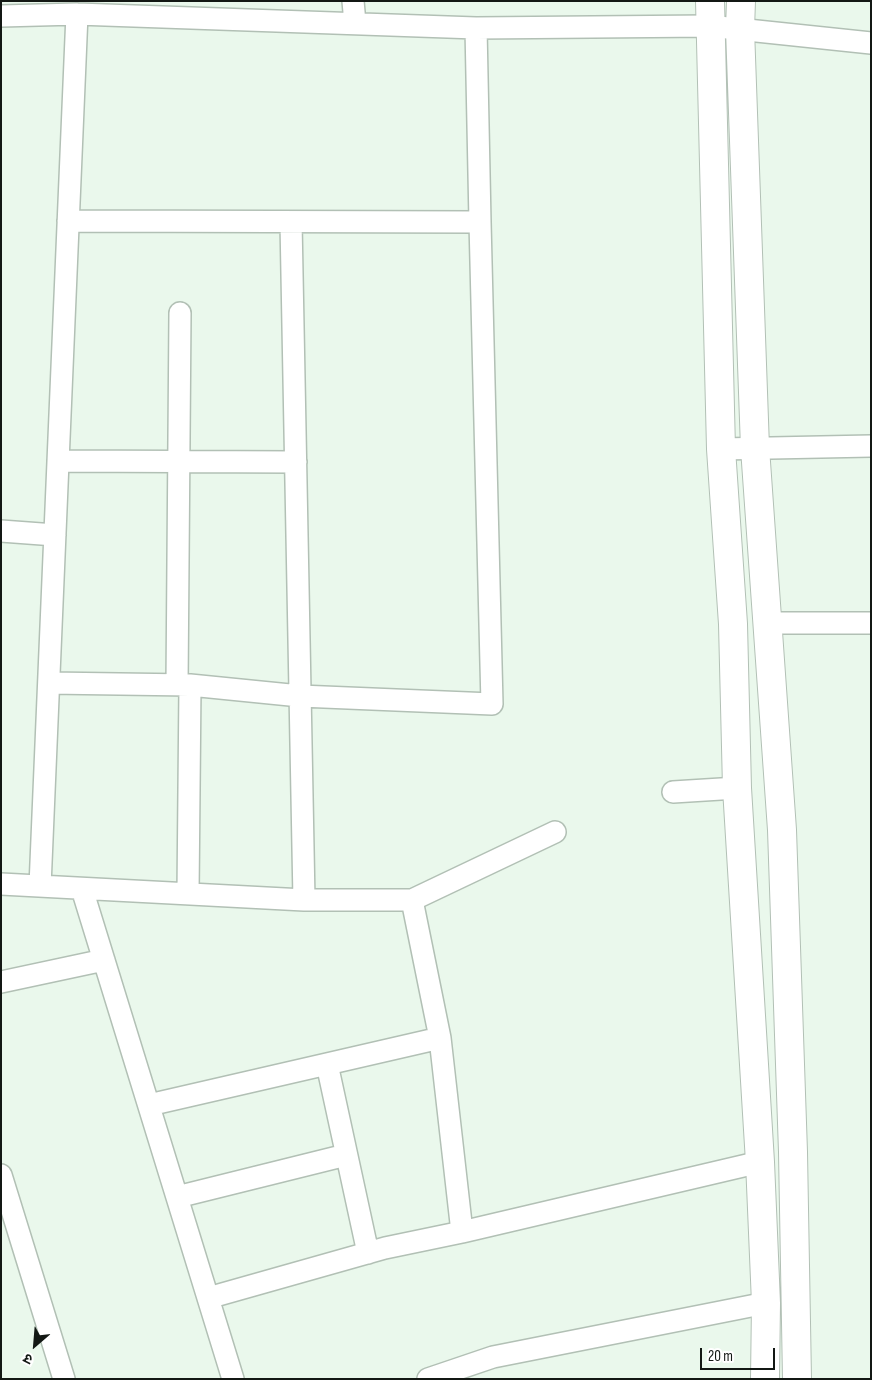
<!DOCTYPE html>
<meta charset="utf-8">
<style>
body{margin:0}
#map{position:relative;width:872px;height:1380px;overflow:hidden;background:#eaf8ec;font-family:"Sofia Sans Condensed","Noto Sans Devanagari",sans-serif}
canvas{display:block}
.frame{position:absolute;inset:0;border:2px solid #131814;pointer-events:none}
.north{position:absolute;left:10px;top:1320px;width:50px;height:50px;-webkit-text-stroke:4px #fff;paint-order:stroke;rotate:207deg;font-size:14px;font-weight:700;line-height:20px;text-align:center;color:#131814}
.north::after{content:'';display:block;margin:auto;width:18px;height:22px;background:#131814;clip-path:polygon(50% 0,100% 100%,50% 72%,0 100%)}
.scale{position:absolute;left:700px;top:1348px;width:75px;height:22px;box-sizing:border-box;border:2px solid #131814;border-top:0;padding-left:6px;font-size:15px;line-height:18px;white-space:nowrap;color:#131814;-webkit-text-stroke:4px #fff;paint-order:stroke}
</style>
<div id="map">
<canvas width="872" height="1380"></canvas>
<div class="frame"></div>
<div class="north">उ</div>
<div class="scale">20 m</div>
</div>
<script>
const ctx = document.querySelector('canvas').getContext('2d');
ctx.lineJoin = 'round';
function stroke(path, color, width, dash) { ctx.strokeStyle = color; ctx.lineWidth = width; ctx.lineCap = dash ? 'butt' : 'round'; ctx.setLineDash(dash || []); ctx.stroke(path); }
const minor = new Path2D(`
 M353,1l2,22
 M1,16l76,-2 399,14 233,-2 162,17
 M68,221l412,1
 M291,222l13,678
 M721,449l150,-3
 M58,461l238,1
 M1,531l54,4
 M768,623h103
 M49,683l141,2 110,11 192,8 -12,-482 -4,-194
 M177,685l3,-372
 M673,792l64,-4
 M1,884l303,16h108l143,-68
 M40,886l37,-872
 M82,889l151,490
 M188,894l2,-209
 M412,900l28,138 22,194
 M1,982l103,-22
 M327,1064l41,189
 M149,1105l291,-67
 M1,1175l63,204
 M177,1197l169,-42
 M208,1298l177,-50 77,-16 298,-70
 M428,1379l65,-22 273,-54`);
const tertiary = new Path2D(`
 M710,1l11,448 12,175 4,164 23,374 6,141 -1,76
 M741,1l-1,28 15,419 27,382 11,322 4,227`);
stroke(minor, '#b2c0b5', 24);
stroke(tertiary, '#b2c0b5', 30);
stroke(minor, '#fff', 21);
stroke(tertiary, '#fff', 28);
</script>
